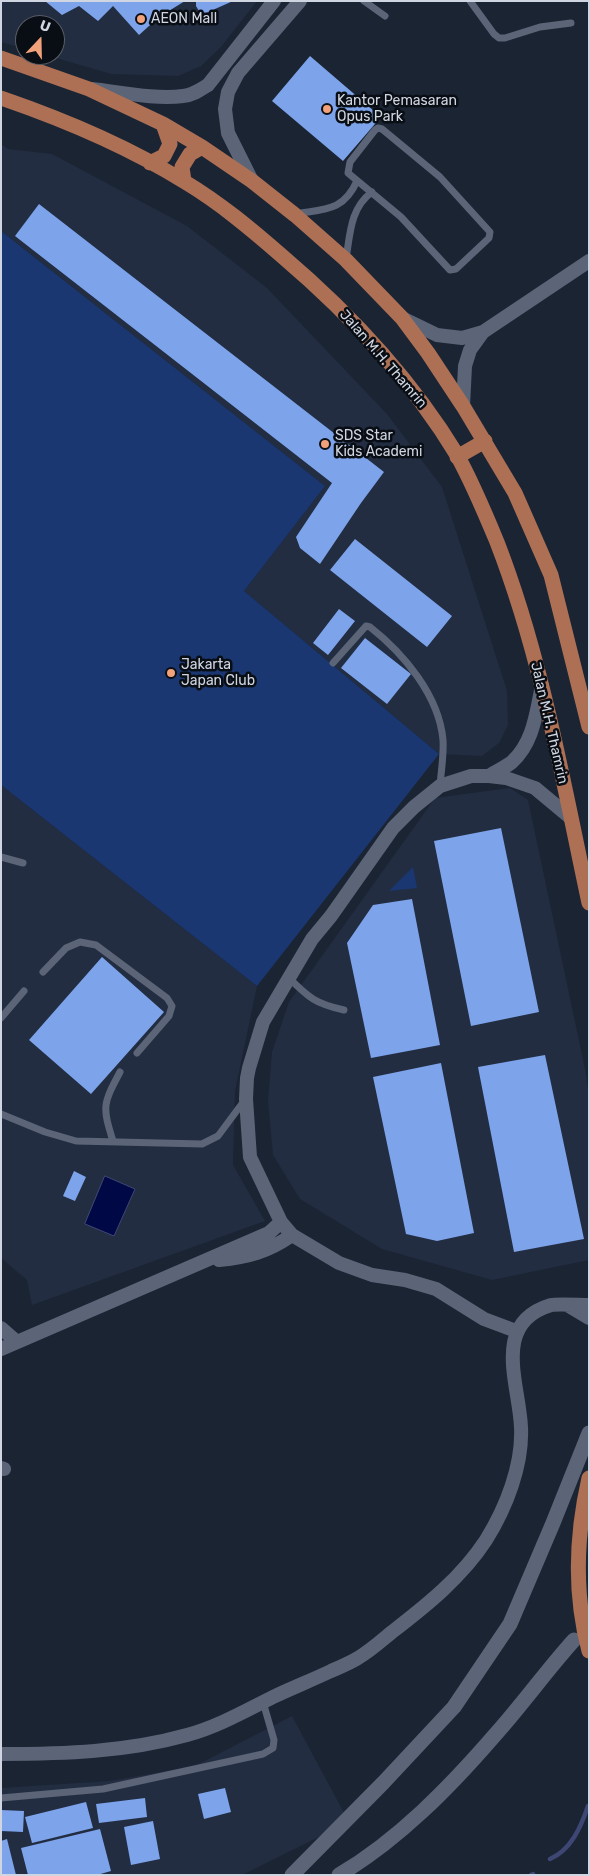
<!DOCTYPE html>
<style>
body{margin:0}
#map{position:relative;width:590px;height:1876px;overflow:hidden;background:#1b2433;font-family:Rubik,sans-serif}
canvas{display:block}
.frame{position:absolute;inset:0;border:2px solid #d0d6e1;pointer-events:none}
.north{position:absolute;left:15px;top:15px;width:50px;height:50px;box-sizing:border-box;background:#090d14;border:1px solid #595d66;border-radius:50%;rotate:21deg;font-size:14px;font-weight:700;line-height:20px;text-align:center;color:#d0d6e1}
.north::after{content:'';display:block;margin:auto;width:18px;height:22px;background:#f1a27b;clip-path:polygon(50% 0,100% 100%,50% 72%,0 100%)}
</style>
<div id="map">
<canvas width="590" height="1876"></canvas>
<div class="frame"></div>
<div class="north">U</div>
</div>
<script>
const ctx = document.querySelector('canvas').getContext('2d');
ctx.lineJoin = 'round';
function paint(path, color) { ctx.fillStyle = color; ctx.fill(path, 'evenodd'); }
function stroke(path, color, width, dash) { ctx.strokeStyle = color; ctx.lineWidth = width; ctx.lineCap = dash ? 'butt' : 'round'; ctx.setLineDash(dash || []); ctx.stroke(path); }
function drawText(font, color, halo, rows, align = 'center') {
  ctx.font = font + ' Rubik,sans-serif'; ctx.lineWidth = 5; ctx.setLineDash([]); ctx.textBaseline = 'middle'; ctx.strokeStyle = halo; ctx.fillStyle = color; for (const [text, x, y, turn = 0] of rows) {
    ctx.save(); ctx.translate(x, y); ctx.rotate((+turn || 0) * Math.PI / 180); ctx.textAlign = isNaN(turn) ? turn : align; if (halo) ctx.strokeText(text, 0, 0); ctx.fillText(text, 0, 0); ctx.restore();
  }
}
const built = new Path2D(`
 M1,1h256l-36,46 -20,19 -23,10 -67,-2 -65,-19h9v-30h-30v24l-24,-7z
 M1,144l7,5 44,5 135,72 80,62 120,126 55,73 65,204 1,34 -9,18 -17,13 -43,-2 -195,-163 81,-105 -324,-255z
 M1,785l256,201 -22,105 -2,74 32,56 -233,84 -5,-25 -26,-22z
 M510,788l18,12 57,269 4,27v164l-97,20 -110,-31 -82,-50 -27,-44 -5,-54 4,-49 17,-50 146,-204z
 M292,1716l57,106 -107,53h-241v-87l109,-7 85,-15z`);
const green = new Path2D(`
 M1,231l324,255 -81,105 195,163 -182,232 -256,-201z
 M413,867l4,21 -28,3z`);
const water = new Path2D(`
 M105,1176l30,13 -21,47 -29,-12z`);
const stream = new Path2D(`
 M550,1859c21,-9 31,-32 38,-53
 M531,1875l2,-1`);
const building = new Path2D(`
 M45,1h140l-26,16 -20,18 -26,-29 -15,15 -19,-15 -17,9z
 M196,1h37l-27,12 -7,-2 -3,-5z
 M310,56l71,61 -38,44 -71,-60z
 M39,204l345,268 -23,31 -41,61 -20,-16 -4,-11 36,-54 -317,-247z
 M355,539l97,77 -25,31 -97,-77z
 M339,609l16,12 -27,34 -15,-12z
 M365,638l46,36 -24,30 -46,-36z
 M501,828l38,184 -68,14 -37,-185z
 M412,899l28,146 -69,13 -24,-115 26,-38z
 M102,957l62,55 -73,82 -62,-54z
 M545,1055l39,184 -70,13 -36,-185z
 M441,1063l33,170 -37,8 -31,-7 -33,-157z
 M74,1171l12,6 -11,24 -12,-5z
 M225,1788l6,24 -27,7 -6,-25z
 M145,1798l2,19 -48,6 -3,-19z
 M86,1802l7,26 -61,15 -7,-26z
 M1,1810l23,1 -1,21 -22,-1z
 M153,1821l7,38 -29,6 -7,-38z
 M100,1829l11,42 -14,4h-69l-7,-27z
 M7,1839l9,36h-15v-34z`);
const lane = new Path2D(`
 M364,1l21,15
 M470,1l24,33 5,4h6l35,-11 31,-4
 M378,128l4,1 58,48 50,55 -1,6 -33,31 -6,1 -49,-53 -53,-44 2,-11 25,-32z
 M295,214c29,-5 48,-2 62,-33
 M346,259c4,-24 4,-51 26,-67
 M333,663l33,-37 4,1c33,26 69,68 73,113 1,15 -2,31 -3,46
 M1,857l22,6
 M43,972l23,-24 14,-6 16,3 71,53 5,8 -3,10 -32,37
 M289,978c20,20 27,26 55,32
 M1,1018l23,-27
 M1,1114l44,18 31,9 126,3 16,-8 26,-35
 M113,1141c-11,-35 -10,-37 7,-69
 M1,1798l102,-9 160,-35 10,-6 1,-8 -11,-38`);
const street = new Path2D(`
 M92,89c27,3 65,11 91,7 10,-1 17,-6 25,-11l66,-84
 M252,181l-24,-48 -3,-24 3,-17 10,-19 62,-72
 M402,318l35,17 25,3 21,-6 106,-71
 M463,406l2,-40 5,-16 13,-18
 M489,776c7,-5 17,-9 23,-14 22,-20 24,-50 30,-76
 M219,1260c29,-3 49,-8 73,-25
 M569,1306l20,12
 M1,1328l16,14
 M516,1331l-32,-12 -48,-30 -31,-9 -33,-5 -33,-12 -47,-28 -11,-13 -31,-65 -4,-58 1,-21 2,-10 14,-46 49,-83 19,-23 62,-88 21,-21 26,-21 31,-10h18l17,2 29,10 36,30
 M1,1349l268,-116 12,-11
 M1,1468l3,1
 M1,1754c63,0 125,-2 186,-19 30,-8 58,-24 86,-38 19,-9 39,-17 58,-26 9,-4 19,-8 27,-13 12,-7 23,-17 34,-26 35,-27 70,-55 94,-92 20,-32 37,-75 35,-113 -2,-44 -30,-104 30,-122 5,-1 29,0 38,0`);
const secondary = new Path2D(`
 M292,1875l91,-92 71,-76 56,-83 43,-101 36,-90
 M339,1875c59,-35 110,-87 155,-139 28,-31 52,-65 80,-96`);
const primary = new Path2D(`
 M1,58l88,31 74,35 39,23 50,34 43,34 51,45 56,58 26,35 35,53 52,87 36,82 38,152
 M1,98c64,22 126,48 184,84 35,21 66,47 97,74 67,57 129,123 175,199 15,27 28,58 40,87 45,116 66,240 92,361
 M150,163l14,-7 6,-12 -7,-20
 M184,181l-2,-14 8,-13 12,-7
 M457,457l28,-16
 M589,1478c-13,57 -15,117 0,173`);
const markers = [
 [141,19,5,"#f1a27b"],
 [327,109,5,"#f1a27b"],
 [325,444,5,"#f1a27b"],
 [171,673,5,"#f1a27b"]
];
const poiNames = [
 ["AEON Mall",151,19],
 ["Kantor Pemasaran",337,101],
 ["Opus Park",337,117],
 ["SDS Star",335,436],
 ["Kids Academi",335,452],
 ["Jakarta",181,665],
 ["Japan Club",181,681]
];
const streetNames = [
 ["Jalan M.H. Thamrin",383,359,49],
 ["Jalan M.H. Thamrin",549,723,77]
];
paint(built, '#222d42');
paint(green, '#1a3772');
paint(water, '#000946');
stroke(water, '#3e4674', 1);
stroke(stream, '#3e4674', 4.5);
paint(building, '#7da3eb');
stroke(lane, '#5b6577', 7);
stroke(street, '#5b6577', 14);
stroke(secondary, '#5b6577', 15);
stroke(primary, '#ae7054', 15);
for (const [x, y, r, color] of markers) { const dot = new Path2D(); dot.arc(x, y, r, 0, 2 * Math.PI); ctx.fillStyle = color; ctx.fill(dot); stroke(dot, '#090d14', 2); }
drawText('14px', '#d0d6e1', '#090d14', poiNames, 'left');
drawText('14px', '#d0d6e1', '#090d14', streetNames);
</script>
